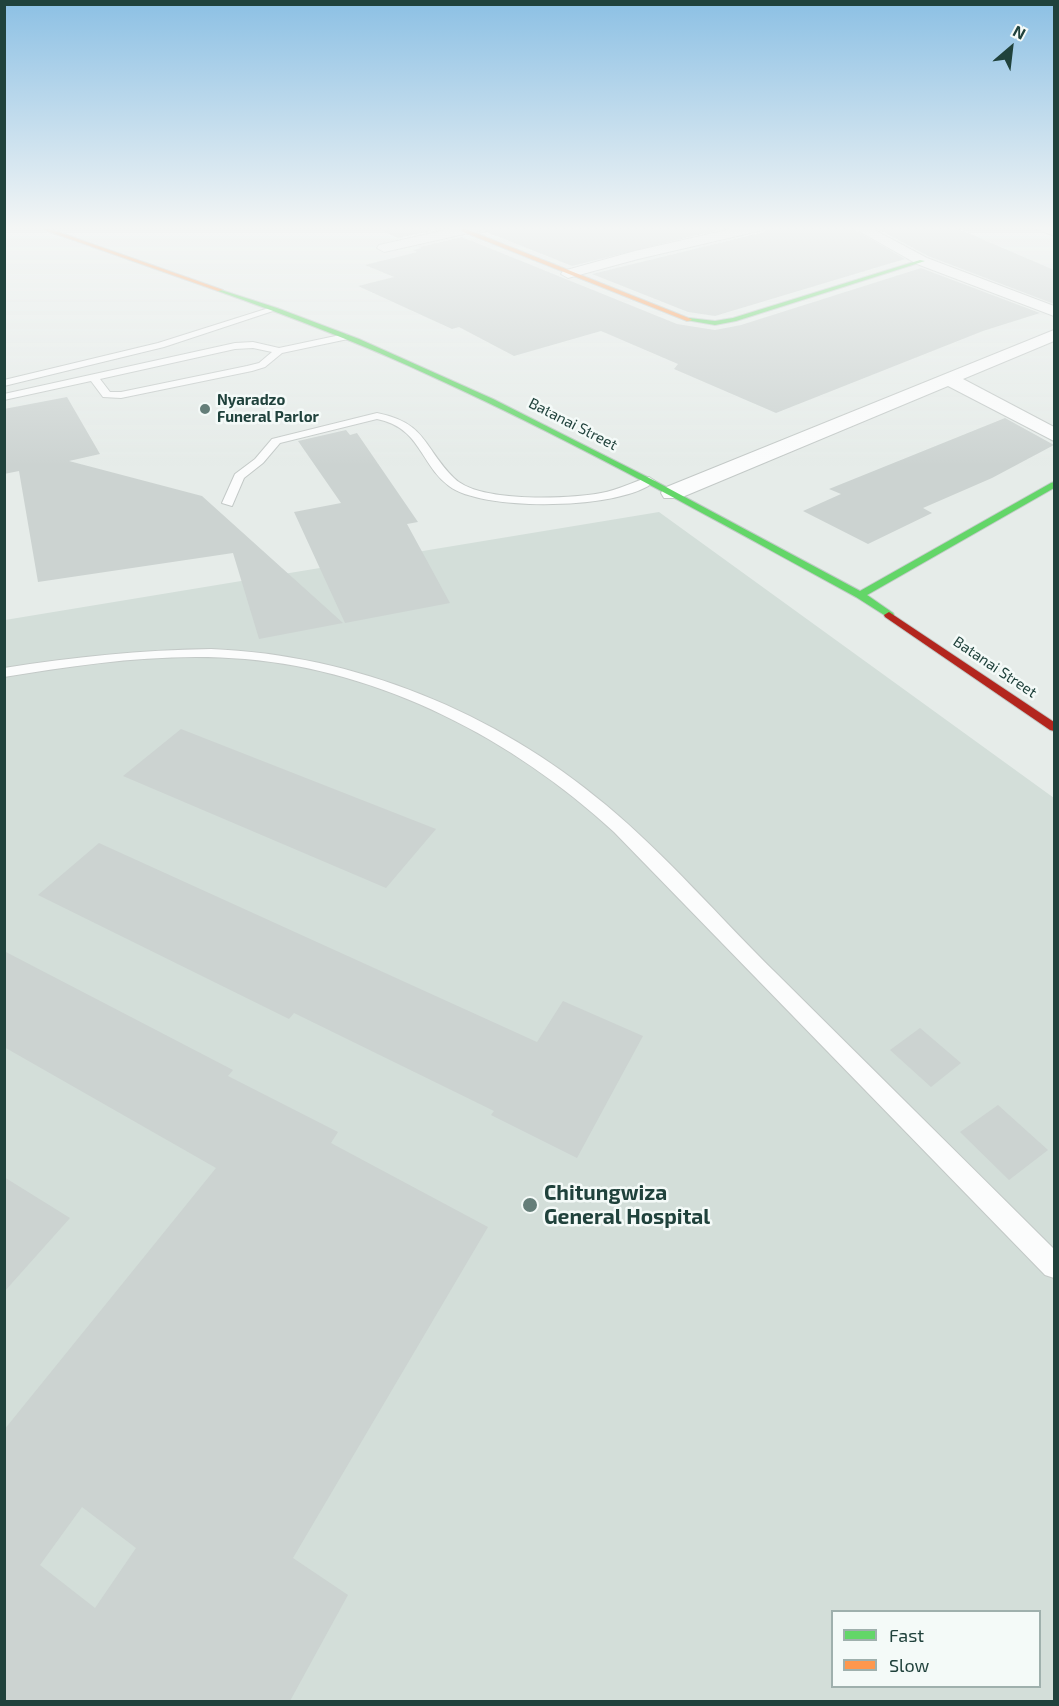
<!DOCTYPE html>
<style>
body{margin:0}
#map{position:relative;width:1059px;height:1706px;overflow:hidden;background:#e6ece9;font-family:"Exo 2",sans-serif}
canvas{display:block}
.frame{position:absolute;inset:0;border:6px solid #20423c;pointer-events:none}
.legend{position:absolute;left:831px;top:1610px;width:210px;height:78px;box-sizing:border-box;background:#f4faf8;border:2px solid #9fb0ad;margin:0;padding:8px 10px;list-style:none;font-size:18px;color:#20423c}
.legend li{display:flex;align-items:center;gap:12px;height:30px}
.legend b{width:30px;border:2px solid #9fb0ad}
.north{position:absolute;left:981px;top:18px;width:60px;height:60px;-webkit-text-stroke:4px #f4faf8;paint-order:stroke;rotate:28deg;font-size:16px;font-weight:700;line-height:24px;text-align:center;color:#20423c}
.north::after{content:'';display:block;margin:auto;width:21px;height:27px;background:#20423c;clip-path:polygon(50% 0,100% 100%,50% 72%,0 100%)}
</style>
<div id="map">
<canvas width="1059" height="1706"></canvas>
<div class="frame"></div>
<ul class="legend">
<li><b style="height:8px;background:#63d668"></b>Fast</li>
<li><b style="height:8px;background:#ff974d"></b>Slow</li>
</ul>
<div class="north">N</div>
</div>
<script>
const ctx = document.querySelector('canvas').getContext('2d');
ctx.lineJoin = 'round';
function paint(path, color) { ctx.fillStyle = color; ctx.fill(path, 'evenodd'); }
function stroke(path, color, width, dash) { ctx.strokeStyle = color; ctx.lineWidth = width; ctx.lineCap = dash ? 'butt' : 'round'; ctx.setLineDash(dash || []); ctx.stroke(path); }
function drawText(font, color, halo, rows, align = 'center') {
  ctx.font = font + ' "Exo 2",sans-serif'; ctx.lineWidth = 5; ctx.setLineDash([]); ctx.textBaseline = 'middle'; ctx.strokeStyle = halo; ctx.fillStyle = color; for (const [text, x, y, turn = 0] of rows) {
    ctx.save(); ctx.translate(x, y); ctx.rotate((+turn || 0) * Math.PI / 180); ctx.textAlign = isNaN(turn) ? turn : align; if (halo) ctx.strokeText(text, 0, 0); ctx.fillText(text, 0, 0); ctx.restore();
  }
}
const built = new Path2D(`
 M659,512l395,286v903l-1049,1v-1082zM832,1612h208v74h-208z`);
const building = new Path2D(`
 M374,227h75l-51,11z
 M486,227h244l-158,39 -88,-35z
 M767,227h83l55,32 -190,57 -27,-4 -96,-38 172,-42z
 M874,227h80l100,43v34l-126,-48z
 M462,237l215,87 38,6 26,-5 180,-57 119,45 -57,18 -207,82 -102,-44 4,-5 -77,-33 -87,25 -55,-29 -7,2 -94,-43 36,-9 -29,-12 52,-13 -4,-2 9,-2 -3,-1z
 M67,397l33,57 -31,7 133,35 141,127 -84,16 -26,-86 -195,29 -19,-111 -15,3v-65z
 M1005,418l49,27 -62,33 -69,30 9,5 -64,31 -65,-33 38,-17 -12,-5z
 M346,430l4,5 7,-2 61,89 -11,2 43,79 -105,20 -51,-111 47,-9 -43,-62z
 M181,729l255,100 -50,59 -263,-112z
 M99,843l438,199 26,-41 80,35 -66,122 -86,-43 3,-4 -200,-98 -5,6 -251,-124z
 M4,951l229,119 -5,6 110,56 -7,11 157,84 -195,331 55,37 -58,106h-286v-271l212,-262 -212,-121zM82,1507l54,41 -41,60 -55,-43z
 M920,1028l41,35 -30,24 -41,-37z
 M998,1105l50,45 -39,30 -49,-48z
 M4,1177l66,41 -66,74z`);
const lane = new Path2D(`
 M272,307l7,2 -115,38 -160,39v-6l154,-37z
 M345,334l3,1v4l-66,14 -17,14 -13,4 -131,27 -18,-1 -12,-16 -87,19v-6l231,-51 18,-1 26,6zM253,348l19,4 -13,11 -12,3 -126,26h-11l-10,-13 135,-30z
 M377,413c50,10 46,34 77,65 24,25 115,21 147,15 17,-3 32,-11 48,-16l6,4c-31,29 -173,31 -206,5 -30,-23 -28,-58 -72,-67l-97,24 -17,20 -19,15 -12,28 -10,-3 13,-29 20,-15 17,-20z
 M211,649c145,6 284,63 395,156 61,51 114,113 171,169 92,92 185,183 277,275v29l-9,-3 -431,-443c-101,-93 -231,-161 -369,-173 -80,-7 -162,5 -241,18v-9c69,-11 137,-18 207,-19z`);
const street = new Path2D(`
 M459,227h25l-2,3 -98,22 -7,-4 2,-3z
 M740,227h25l-2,3 -125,29 -70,19 -7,-4 2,-3 72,-20z
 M852,227h17l58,31 127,48v10l-137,-52z
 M1033,227l21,1v8z
 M1054,330v11l-91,38 91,48v14l-106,-55 -268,112h-16l-3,-5 3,-5z`);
const fast = new Path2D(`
 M920,260l5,1 -189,60 -21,4 -29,-5 3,-2 26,3 18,-3z
 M218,289l59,19 82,31 134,60 160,81 207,111 191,-108 3,-1v6l-187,107 26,18 1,2 -5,3 -33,-21c-139,-76 -278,-154 -423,-220 -70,-33 -142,-60 -215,-86z`);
const slow = new Path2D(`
 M36,227h8l179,63 -5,1z
 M463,228l228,91 1,1 -5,1 -226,-90z`);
const jam = new Path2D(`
 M889,612l165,110v9l-4,-1 -165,-113 -1,-2z`);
const markers = [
 [205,409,6,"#657e79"],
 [530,1205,8,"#657e79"]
];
const farPoinames = [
 ["Nyaradzo",217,400],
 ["Funeral Parlor",217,417]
];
const farStreetnames = [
 ["Batanai Street",573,424,27],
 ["Batanai Street",995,667,34]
];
const nearPoinames = [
 ["Chitungwiza",544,1193],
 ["General Hospital",544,1217]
];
paint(built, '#d3ded9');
paint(building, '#ccd3d1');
stroke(lane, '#c3c9c7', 2);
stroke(street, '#c3c9c7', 2);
stroke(fast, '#c1cac7', 2);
stroke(slow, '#c1cac7', 2);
stroke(jam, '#c1cac7', 2);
paint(lane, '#fbfcfc');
paint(street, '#fbfcfc');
paint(fast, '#63d668');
paint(slow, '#ff974d');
paint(jam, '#b3261e');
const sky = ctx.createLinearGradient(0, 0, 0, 466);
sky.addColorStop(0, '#8cc0e4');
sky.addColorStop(0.49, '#f4f6f5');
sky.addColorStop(1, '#f4f6f500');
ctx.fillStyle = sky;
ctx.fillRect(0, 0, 1059, 466);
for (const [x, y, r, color] of markers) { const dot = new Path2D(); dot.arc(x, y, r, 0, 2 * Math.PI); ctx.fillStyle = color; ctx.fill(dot); stroke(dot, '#f4faf8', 2); }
drawText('bold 15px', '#20423c', '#f4faf8', farPoinames, 'left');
drawText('15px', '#20423c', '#f4faf8', farStreetnames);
drawText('bold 21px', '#20423c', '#f4faf8', nearPoinames, 'left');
</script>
